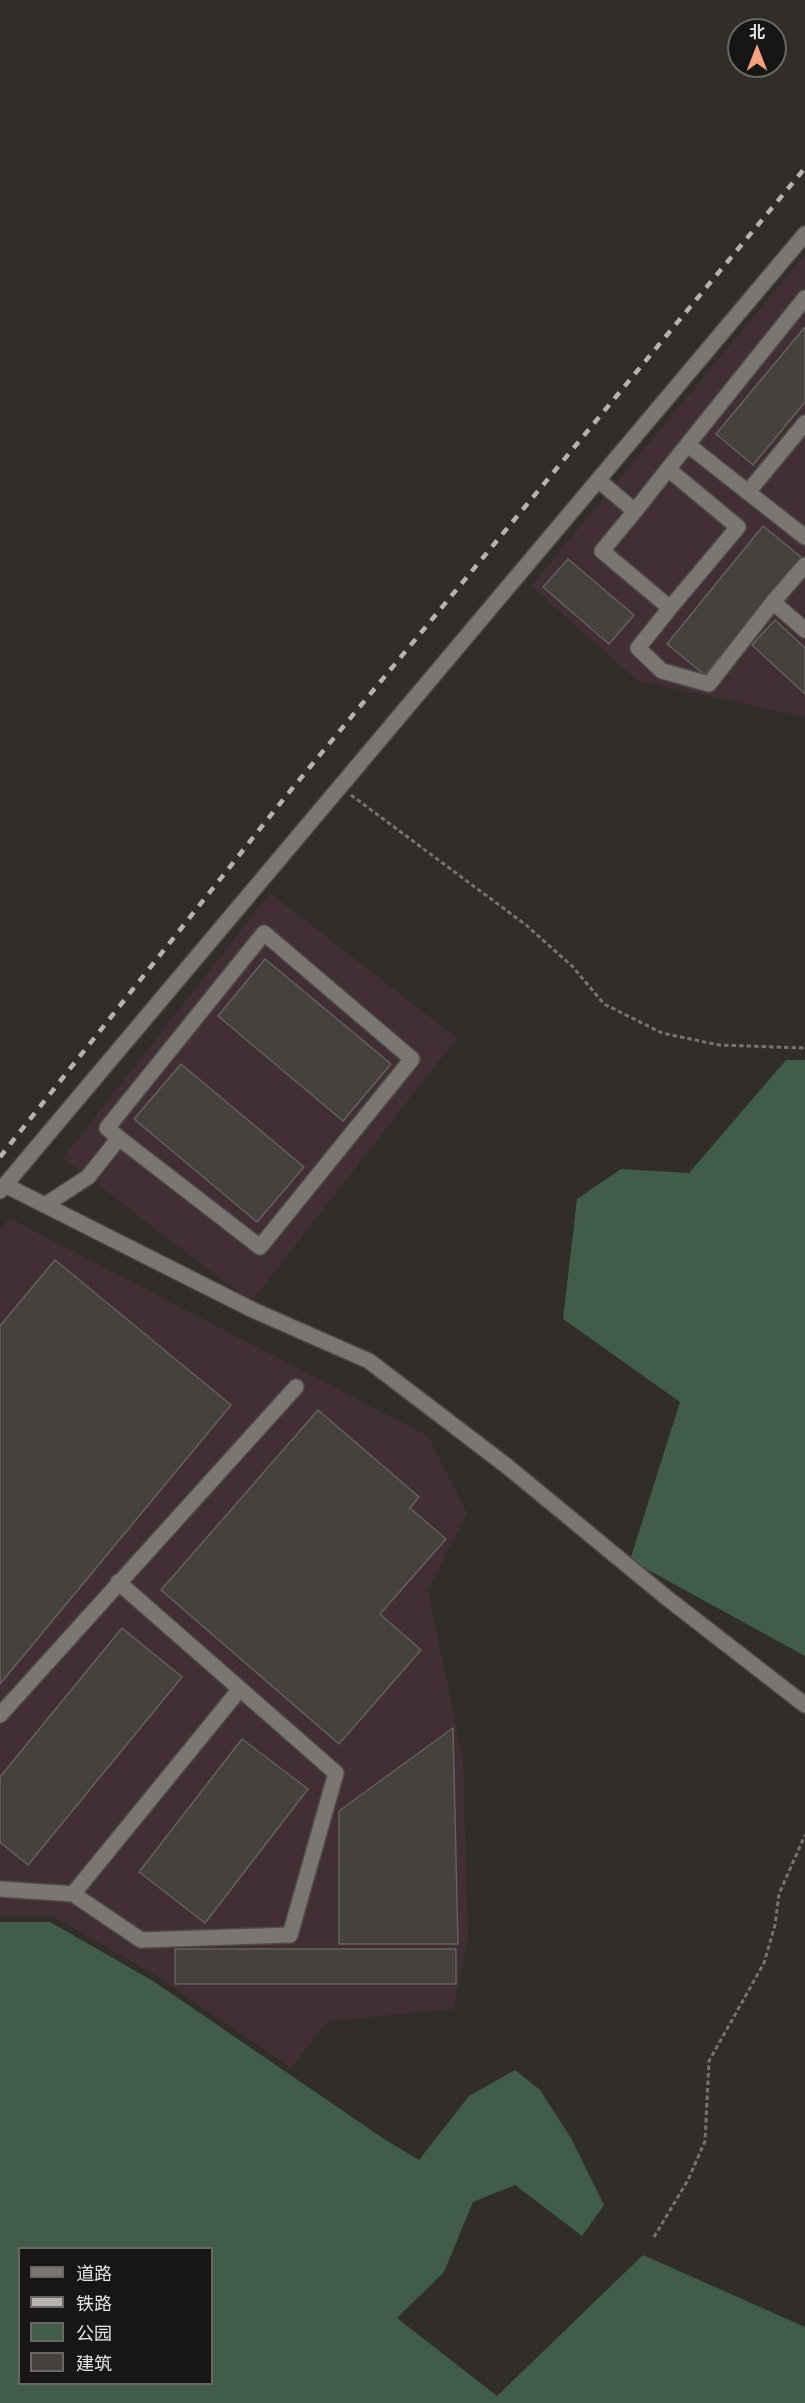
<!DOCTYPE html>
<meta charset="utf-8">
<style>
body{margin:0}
#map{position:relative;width:805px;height:2403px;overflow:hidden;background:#312d29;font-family:Quicksand,"Noto Sans SC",sans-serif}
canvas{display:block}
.legend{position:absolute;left:18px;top:2247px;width:195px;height:138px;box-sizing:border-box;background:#171614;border:2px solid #6a6866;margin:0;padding:8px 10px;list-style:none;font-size:18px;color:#e6e3e1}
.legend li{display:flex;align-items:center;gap:12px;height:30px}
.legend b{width:30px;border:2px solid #6a6866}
.north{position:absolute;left:727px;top:18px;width:60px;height:60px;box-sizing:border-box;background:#171614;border:2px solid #6a6866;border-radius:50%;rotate:0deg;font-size:16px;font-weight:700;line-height:24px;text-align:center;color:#e6e3e1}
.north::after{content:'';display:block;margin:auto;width:21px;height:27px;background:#f2a07f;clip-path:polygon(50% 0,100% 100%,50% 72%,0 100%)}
</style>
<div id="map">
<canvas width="805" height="2403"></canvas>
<ul class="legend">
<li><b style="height:8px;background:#7b7672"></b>道路</li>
<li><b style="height:8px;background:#b5b2af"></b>铁路</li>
<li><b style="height:16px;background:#415d4a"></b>公园</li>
<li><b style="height:16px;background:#45413d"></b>建筑</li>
</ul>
<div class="north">北</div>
</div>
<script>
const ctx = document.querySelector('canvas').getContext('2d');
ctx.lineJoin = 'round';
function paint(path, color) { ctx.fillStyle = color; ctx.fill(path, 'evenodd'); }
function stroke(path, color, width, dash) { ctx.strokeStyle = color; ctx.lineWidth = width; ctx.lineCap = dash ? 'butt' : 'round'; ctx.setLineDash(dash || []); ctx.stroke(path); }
const industrial = new Path2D(`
 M805,254v463l-167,-36 -107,-95z
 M270,893l187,145 -206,264 -188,-144z
 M9,1218l419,218 39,77 -39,77 35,170 5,177 -15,72 -125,12 -37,47 -136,-93 -103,-59h-52v-687z`);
const green = new Path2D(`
 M786,1060h19v596l-175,-96 50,-158 -117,-83 14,-120 44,-30 68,4z
 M0,1922h50l103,59 231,158 35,21 50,-64 46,-26 25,20 31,48 33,67 -22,31 -67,-51 -42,17 -29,70 -47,46 100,78 146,-141 162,72v76h-805zM212,2248v136h-192v-136z`);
const building = new Path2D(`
 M805,327v75l-52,63 -37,-31z
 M763,526l38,31 -96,118 -38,-31z
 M568,559l66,56 -25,29 -66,-57z
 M775,620l30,28v46l-53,-49z
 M265,959l126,105 -48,57 -125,-105z
 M181,1064l123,103 -47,55 -123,-103z
 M55,1260l176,145 -231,279v-358z
 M318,1410l101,87 -9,11 36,31 -66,75 41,36 -82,94 -178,-154z
 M122,1628l60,49 -154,188 -28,-23v-65z
 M453,1728l5,216h-119v-133z
 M242,1739l66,50 -103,134 -66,-51z
 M175,1949h281v35h-281z`);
const path = new Path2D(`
 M351,795l175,130 46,41 32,38 58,29 57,12 86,3
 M654,2237l34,-57 17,-39 4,-80 55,-98 11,-38 4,-31 26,-59`);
const minor = new Path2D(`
 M688,445l117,92
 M668,469l137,-171
 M598,480l37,31 -33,40 68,57 68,-81 -70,-58 -33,42
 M748,492l57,-69
 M805,565l-32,37 32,28
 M670,608l-32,40 24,23 47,13 64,-82
 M5,1185l248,125 116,51 139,106 159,131 138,107
 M0,1191l805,-957
 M45,1205l43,-28 31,-39 141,109 152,-188 -148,-126 -157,195 12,10
 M0,1715l296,-328
 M0,1889l73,5 167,-205
 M73,1894l68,46 149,-5 46,-162 -218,-191`);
const rail = new Path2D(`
 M0,1157l286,-361 519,-628`);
paint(industrial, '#422f36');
paint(green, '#415d4a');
paint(building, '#45413d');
stroke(building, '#65615d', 1.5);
stroke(minor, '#4e4b48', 18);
stroke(path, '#777470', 3, [4.5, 3]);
stroke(minor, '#7b7672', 15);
stroke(rail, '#b5b2af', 4.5, [8, 8]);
</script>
